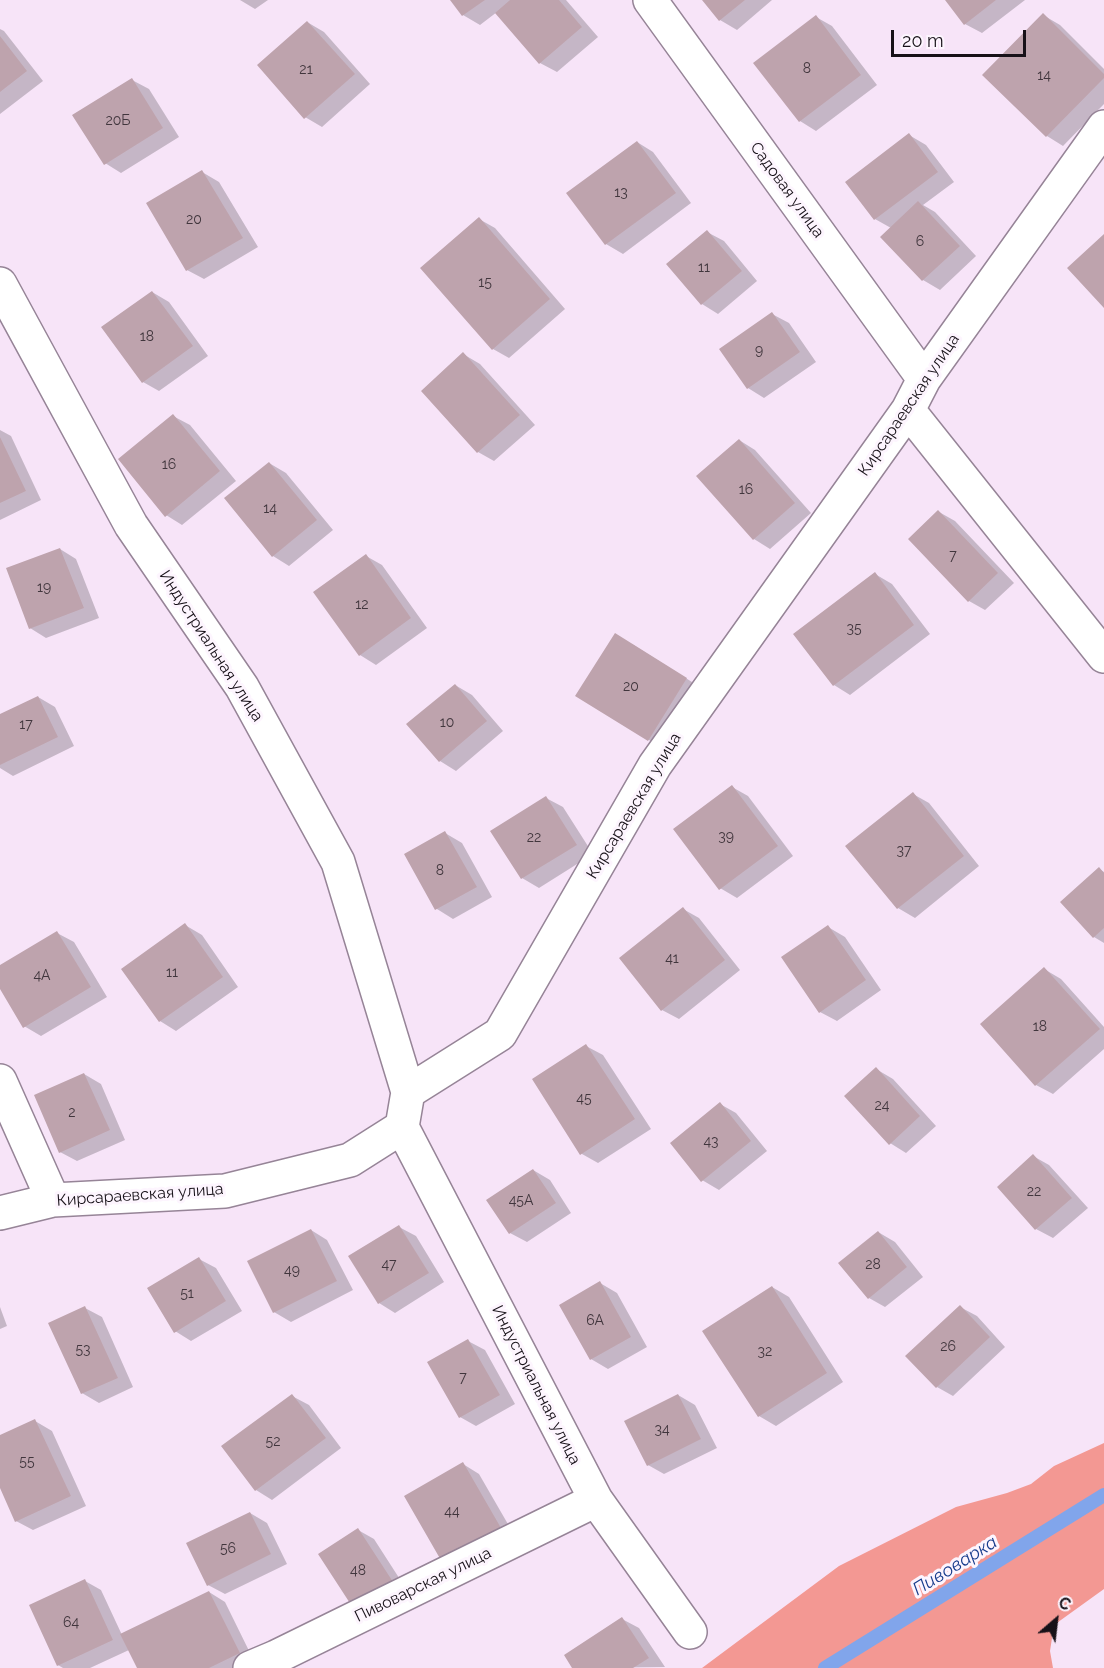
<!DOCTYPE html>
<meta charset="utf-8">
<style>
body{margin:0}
#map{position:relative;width:1104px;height:1668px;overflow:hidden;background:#f7e4f8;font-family:Raleway,sans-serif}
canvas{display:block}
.north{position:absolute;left:1026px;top:1590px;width:60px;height:60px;-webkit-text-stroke:4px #fdf5fe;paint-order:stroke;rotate:28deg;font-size:16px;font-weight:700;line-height:24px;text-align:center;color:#171118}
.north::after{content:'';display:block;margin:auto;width:21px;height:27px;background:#171118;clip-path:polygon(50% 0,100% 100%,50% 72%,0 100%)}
.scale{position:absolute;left:891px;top:30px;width:135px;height:27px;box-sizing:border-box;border:3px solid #171118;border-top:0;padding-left:8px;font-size:18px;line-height:21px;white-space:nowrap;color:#171118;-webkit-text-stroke:4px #fdf5fe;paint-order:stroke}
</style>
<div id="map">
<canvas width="1104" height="1668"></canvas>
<div class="north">С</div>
<div class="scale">20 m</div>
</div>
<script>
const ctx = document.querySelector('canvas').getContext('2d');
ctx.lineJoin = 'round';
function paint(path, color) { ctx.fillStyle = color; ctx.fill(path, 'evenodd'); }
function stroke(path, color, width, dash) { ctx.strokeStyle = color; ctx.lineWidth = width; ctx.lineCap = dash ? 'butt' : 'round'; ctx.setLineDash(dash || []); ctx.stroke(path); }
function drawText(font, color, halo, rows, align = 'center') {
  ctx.font = font + ' Raleway,sans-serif'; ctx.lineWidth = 6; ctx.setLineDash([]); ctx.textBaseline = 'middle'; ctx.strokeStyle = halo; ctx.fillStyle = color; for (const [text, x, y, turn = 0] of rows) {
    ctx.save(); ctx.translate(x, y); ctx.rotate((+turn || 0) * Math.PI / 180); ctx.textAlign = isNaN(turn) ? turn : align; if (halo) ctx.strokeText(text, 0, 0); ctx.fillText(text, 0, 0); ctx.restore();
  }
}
const forest = new Path2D(`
 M1104,1443v146l-50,36 -4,26 3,17h-351l137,-102 117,-59 51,-14 24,-9 23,-18z`);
const shadow = new Path2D(`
 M240,0h28l-13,9z
 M452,0h114l32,37 -41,35 -17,-9 -43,-51 -17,13 -17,-10z
 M704,0h68l-35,30 -17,-10z
 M947,0h78l-43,33 -17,-9z
 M1043,15l17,10 44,44v35l-41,42 -16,-10z
 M816,17l16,9 45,59 -61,46 -16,-10z
 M307,22l17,10 46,52 -48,43 -17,-10z
 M0,29l4,2 39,50 -43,33z
 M132,80l17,9 30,48 -58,36 -16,-10z
 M909,135l17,10 28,37 -31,23 12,7 41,44 -36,34 -17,-10 -41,-43 9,-9 -16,-9z
 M637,142l16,10 38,51 -68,51 -17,-10 -38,-51z
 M202,172l17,10 39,65 -54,32 -17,-9z
 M479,219l16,9 70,81 -56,49 -16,-9z
 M707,232l17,9 33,40 -39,33 -16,-10z
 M152,292l17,10 39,54 -49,35 -16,-9z
 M772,314l17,9 27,39 -52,36 -16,-10 -27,-39z
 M463,354l17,10 55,61 -41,36 -16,-9z
 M173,416l17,9 46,56 -54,44 -16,-10z
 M0,430l11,6 30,64 -41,20z
 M739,440l16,10 56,63 -41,36 -16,-10z
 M269,463l17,10 47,57 -44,36 -16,-10z
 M939,512l16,9 59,62 -29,27 -16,-9z
 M60,549l16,10 23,59 -53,20 -16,-10z
 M366,556l16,9 45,63 -51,37 -16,-10z
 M875,574l17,10 38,50 -80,61 -16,-10z
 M632,644l71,45 -38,61 -88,-55z
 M455,685l17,10 31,36 -47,40 -16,-10z
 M38,697l17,10 19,39 -61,30 -13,-8v-53z
 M732,787l16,9 45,60 -56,42 -17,-10z
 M913,794l16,9 50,63 -64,52 -17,-10z
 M546,798l17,9 30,47 -54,34 -17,-10z
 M445,833l17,10 30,54 -39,22 -16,-10 -31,-54z
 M1099,869l5,3v71l-10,-6z
 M683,909l16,9 41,52 -61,49 -17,-9z
 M185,925l17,10 36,52 -62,44 -16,-10z
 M828,927l17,10 36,53 -44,31 -17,-9z
 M57,933l17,9 33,55 -66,39 -17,-10 -24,-40v-19z
 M1044,969l17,10 43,48v22l-51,45 -17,-9z
 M586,1046l17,9 48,74 -53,34 -16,-9z
 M876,1069l17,10 43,47 -30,27 -16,-10z
 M84,1074l17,10 24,56 -48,21 -17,-9z
 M720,1104l16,9 31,38 -48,39 -17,-10z
 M1033,1156l16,9 39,43 -35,30 -17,-9 -37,-42z
 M533,1170l17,10 21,33 -44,29 -17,-9z
 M399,1227l17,9 28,46 -49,31 -16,-10z
 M311,1230l16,10 26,50 -62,32 -17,-10z
 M878,1232l17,10 28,35 -38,30 -16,-9z
 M199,1259l17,9 26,43 -51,30 -16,-10z
 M600,1283l17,10 30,54 -39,22 -17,-10z
 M772,1287l17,10 54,85 -67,44 -17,-10z
 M0,1307l7,19 -7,3z
 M960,1307l17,9 28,31 -52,49 -16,-9z
 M85,1308l17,9 31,70 -34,16 -17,-10z
 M468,1341l17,9 30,54 -39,22 -16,-9z
 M678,1395l17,10 22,43 -53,26 -16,-9z
 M292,1396l17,9 32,43 -69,52 -16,-10z
 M35,1421l17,10 34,75 -53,24 -17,-9 -16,-36v-48z
 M463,1464l16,10 37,64 -110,-42z
 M250,1513l17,10 20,41 -62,30 -17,-9z
 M358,1530l16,9 38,59 -54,15z
 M85,1581l16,9 21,45 87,-43 16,10 30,61 -11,5h-106l-9,-18 -39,18h-27l-5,-3 -27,-59z
 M622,1619l17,9 26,39 -91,1z`);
const stream = new Path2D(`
 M825,1668l279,-173`);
const building = new Path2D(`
 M450,0h35l-23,16z
 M510,0h49l23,27 -43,37 -44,-51z
 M702,0h43l-26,21z
 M945,0h51l-32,25z
 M1043,13l61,61v4l-58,59 -64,-62z
 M816,15l45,60 -62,47 -46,-59z
 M307,21l48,53 -51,45 -47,-54z
 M0,36l27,35 -27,21z
 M132,78l31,50 -59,37 -32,-50z
 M909,133l29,39 -64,48 -29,-38z
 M637,141l39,52 -71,52 -39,-52z
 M202,170l41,68 -57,33 -40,-68z
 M918,201l42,45 -38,35 -42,-44z
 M479,217l71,82 -58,51 -72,-82z
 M707,230l35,41 -41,34 -35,-41z
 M1104,234v74l-37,-40z
 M152,291l41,55 -51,37 -41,-56z
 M772,312l28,40 -53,37 -28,-40z
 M463,352l57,63 -43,38 -56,-62z
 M173,414l47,57 -55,46 -47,-58z
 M0,437l26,54 -26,12z
 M739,439l56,64 -42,37 -57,-64z
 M269,462l48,58 -45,37 -48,-59z
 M938,510l60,63 -30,29 -60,-63z
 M60,548l24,60 -55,21 -23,-61z
 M366,554l45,64 -52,38 -46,-64z
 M875,572l39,53 -81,61 -40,-52z
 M615,633l72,45 -39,63 -73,-45z
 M455,684l32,37 -48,41 -33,-38z
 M38,696l20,41 -58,28v-51z
 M732,785l46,61 -59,44 -46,-61z
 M913,792l51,64 -67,53 -52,-63z
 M546,796l31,49 -56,34 -31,-48z
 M445,831l32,56 -42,23 -31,-56z
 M1099,867l5,6v55l-11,10 -33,-36z
 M683,907l42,53 -64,51 -42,-53z
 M185,923l38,54 -64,45 -38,-53z
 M828,925l38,55 -47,33 -38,-56z
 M57,931l34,56 -68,41 -23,-39v-24z
 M1044,967l56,62 -65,57 -55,-62z
 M586,1044l49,75 -55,36 -48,-76z
 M876,1067l44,49 -31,29 -45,-49z
 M84,1073l26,57 -51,23 -25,-58z
 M720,1102l31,39 -50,41 -31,-39z
 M1033,1154l39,44 -37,32 -38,-43z
 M533,1169l23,34 -47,31 -23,-34z
 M399,1225l30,48 -51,31 -30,-48z
 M311,1229l26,52 -64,32 -26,-52z
 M878,1231l29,36 -39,32 -30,-36z
 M199,1257l27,44 -52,32 -27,-45z
 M600,1281l31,56 -41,23 -31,-55z
 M772,1286l55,87 -69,44 -56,-86z
 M960,1305l30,32 -54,51 -31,-32z
 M85,1306l33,72 -37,16 -33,-71z
 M468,1339l32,56 -41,23 -32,-56z
 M292,1394l34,44 -71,53 -34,-45z
 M678,1394l23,45 -54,27 -23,-45z
 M35,1419l36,77 -56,26 -15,-34v-53z
 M463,1462l38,66 -59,34 -38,-66z
 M250,1512l21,42 -64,32 -21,-43z
 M358,1528l39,60 -40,26 -39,-60z
 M85,1579l28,61 -56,26 -28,-61z
 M209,1591l31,62 -31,15h-72l-17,-34z
 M622,1617l27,41 -16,10h-61l-8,-13z`);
const street = new Path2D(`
 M650,0l274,379
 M0,284l131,241 111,162 96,175 70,230
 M908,410l196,246
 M0,1081l53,119
 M402,1127l194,373 94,132
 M0,1213l53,-13 172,-9 125,-31 52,-33 6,-35 92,-58 155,-269 253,-355 16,-31 180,-252
 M250,1668l26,-11 320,-157`);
const numberNames = [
 ["8",807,69],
 ["21",306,70],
 ["14",1044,76],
 ["20Б",118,121],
 ["13",621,193],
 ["20",194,220],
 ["6",920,242],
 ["11",704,268],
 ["15",485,283],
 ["18",147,337],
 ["9",759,351],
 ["16",169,465],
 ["16",746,490],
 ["14",270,509],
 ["7",953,556],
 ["19",44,588],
 ["12",362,605],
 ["35",854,629],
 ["20",631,687],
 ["10",447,723],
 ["17",26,725],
 ["39",726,837],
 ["22",534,838],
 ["37",904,851],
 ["8",440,871],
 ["41",672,959],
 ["11",172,973],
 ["4А",42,976],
 ["18",1040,1027],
 ["45",584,1099],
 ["24",882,1106],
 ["2",72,1113],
 ["43",711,1142],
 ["22",1034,1192],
 ["45А",521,1201],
 ["47",389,1265],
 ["28",873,1265],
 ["49",292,1271],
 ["51",187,1294],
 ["6А",595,1321],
 ["26",948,1347],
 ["53",83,1350],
 ["32",765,1352],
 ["7",463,1378],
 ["34",662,1430],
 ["52",273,1442],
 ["55",27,1462],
 ["44",452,1512],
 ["56",228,1549],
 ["48",358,1571],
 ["64",71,1623]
];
const streetNames = [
 ["Садовая улица",787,190,54],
 ["Кирсараевская улица",909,405,-56],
 ["Индустриальная улица",211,646,57],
 ["Кирсараевская улица",634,806,-59],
 ["Кирсараевская улица",140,1195,-4],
 ["Индустриальная улица",536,1385,63],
 ["Пивоварская улица",423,1585,-26]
];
const waterNames = [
 ["Пивоварка",955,1566,-32]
];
paint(forest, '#f39893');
paint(shadow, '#0003');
stroke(stream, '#81a5eb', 14);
paint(building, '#bea3ad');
stroke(street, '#968497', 36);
stroke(street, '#fff', 33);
drawText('14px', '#41363d', null, numberNames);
drawText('16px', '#171118', '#fdf5fe', streetNames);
drawText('italic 18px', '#183c8c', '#fdf5fe', waterNames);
</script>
